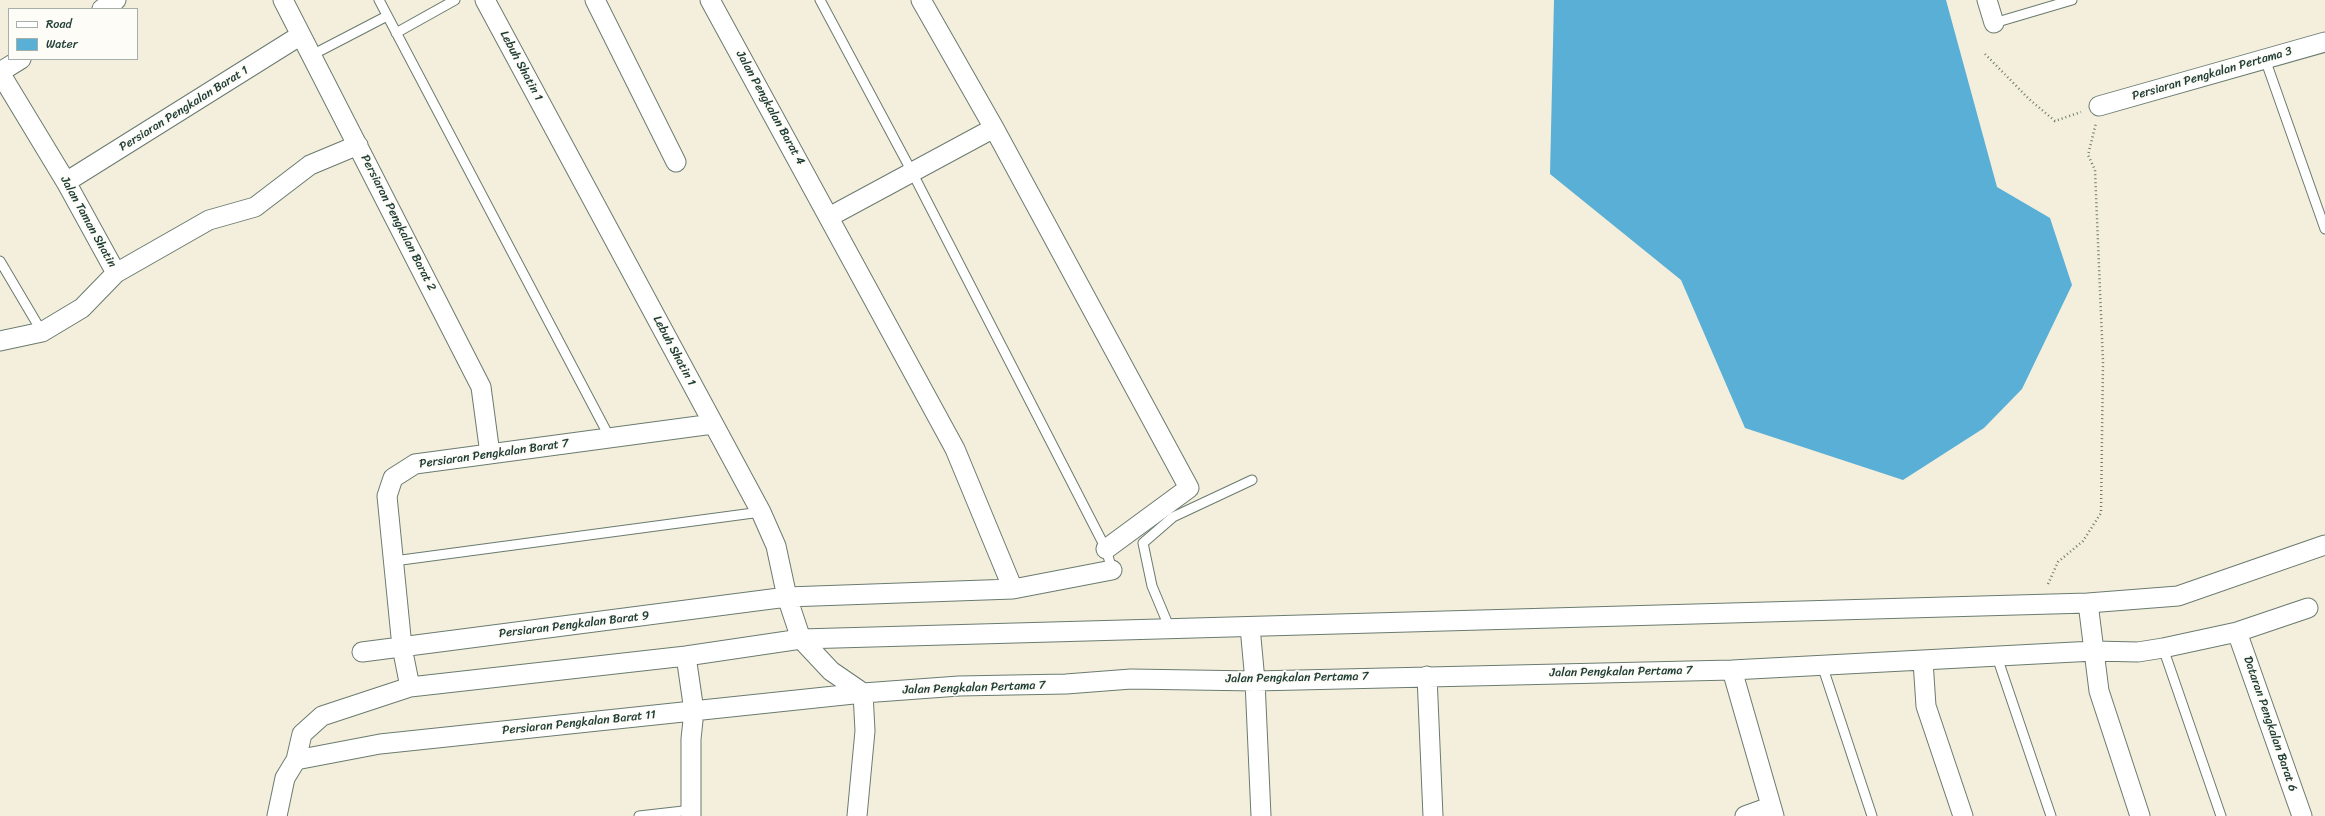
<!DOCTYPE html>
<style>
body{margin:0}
#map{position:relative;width:2325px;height:816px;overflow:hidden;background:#f4efdc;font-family:Sriracha,sans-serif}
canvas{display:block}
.legend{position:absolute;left:8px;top:8px;width:130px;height:52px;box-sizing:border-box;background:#fdfcf7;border:1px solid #a4b0a9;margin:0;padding:5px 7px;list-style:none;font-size:12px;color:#1f3d34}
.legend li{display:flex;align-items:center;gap:8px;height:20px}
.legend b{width:20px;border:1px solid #a4b0a9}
</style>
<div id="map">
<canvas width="2325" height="816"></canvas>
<ul class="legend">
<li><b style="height:5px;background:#fff"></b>Road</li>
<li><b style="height:11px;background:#59afd5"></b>Water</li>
</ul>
</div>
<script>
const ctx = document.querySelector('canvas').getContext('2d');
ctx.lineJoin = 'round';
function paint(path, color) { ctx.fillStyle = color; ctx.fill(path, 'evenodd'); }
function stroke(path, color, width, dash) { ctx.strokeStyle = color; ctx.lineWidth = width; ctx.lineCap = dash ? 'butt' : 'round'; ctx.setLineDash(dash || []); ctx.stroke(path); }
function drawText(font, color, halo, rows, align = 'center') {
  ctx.font = font + ' Sriracha,sans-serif'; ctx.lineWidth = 4; ctx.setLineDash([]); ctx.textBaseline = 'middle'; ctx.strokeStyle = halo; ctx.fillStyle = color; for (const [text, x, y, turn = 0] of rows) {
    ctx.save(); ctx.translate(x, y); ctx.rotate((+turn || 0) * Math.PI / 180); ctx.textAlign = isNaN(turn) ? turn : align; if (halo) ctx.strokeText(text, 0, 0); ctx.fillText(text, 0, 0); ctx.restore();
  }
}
const water = new Path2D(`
 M1554,0h392l51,187 53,31 22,67 -50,104 -38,39 -81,52 -158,-52 -64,-148 -131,-106z`);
const path = new Path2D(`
 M1985,54l44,45 26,22 26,-9
 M2048,584l10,-22 25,-21 18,-28 2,-151 -8,-192 -7,-15 8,-32`);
const service = new Path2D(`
 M379,0l231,438
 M820,0l92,172 194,377 6,21
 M1994,23l78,-23
 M396,33l59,-33
 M312,55l75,-39
 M2265,59l60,170
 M0,261l42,71
 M394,561l367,-49
 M1170,629l-18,-43 -9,-43 30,-26 79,-37
 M2163,648l58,168
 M1997,657l54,159
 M1822,665l50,151
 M639,816l53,-6`);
const minor = new Path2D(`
 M283,0l198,387 9,67
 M485,0l276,512 15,34 11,51 14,42 30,32 32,22
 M595,0l81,162
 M710,0l245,449 58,140
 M921,0l73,128 195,360 -83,61
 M1987,0l7,23
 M102,9l14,-9
 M0,72l21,-13
 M0,73l66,109 50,91 -34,35 -40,24 -42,9
 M2099,106l226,-64
 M66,182l235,-147
 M829,217l165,-89
 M116,273l93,-53 46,-13 55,-42 48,-20
 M2088,603l11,88 41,125
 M1250,627l5,54 6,135
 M2237,632l65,184
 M362,652l425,-55 226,-8 99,-19
 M686,656l8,55 -3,28v77
 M1923,661l3,45 37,110
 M1732,670l42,146
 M1427,676l6,140
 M410,687l-8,-40 -15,-151 6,-18 22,-14 298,-40
 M296,760l84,-16 483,-51 96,-7 107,-2 65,-5 124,2 477,-11 362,-19 44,1 25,-4 74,-16 71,-24
 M277,816l8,-38 11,-18 6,-26 20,-18 88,-29 276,-31 115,-17 1287,-36 90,-7 147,-51
 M857,816l8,-85 -2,-38
 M1745,816l25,-9`);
const streetNames = [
 ["Lebuh Shatin 1",521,66,62],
 ["Persiaran Pengkalan Pertama 3",2212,74,-16],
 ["Jalan Pengkalan Barat 4",770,108,61],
 ["Persiaran Pengkalan Barat 1",184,109,-32],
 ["Jalan Taman Shatin",88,222,61],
 ["Persiaran Pengkalan Barat 2",398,223,63],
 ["Lebuh Shatin 1",674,351,62],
 ["Persiaran Pengkalan Barat 7",494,454,-8],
 ["Persiaran Pengkalan Barat 9",574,625,-7],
 ["Jalan Pengkalan Pertama 7",1621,672,-1],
 ["Jalan Pengkalan Pertama 7",1297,678,-1],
 ["Jalan Pengkalan Pertama 7",974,688,-2],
 ["Persiaran Pengkalan Barat 11",579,723,-6],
 ["Dataran Pengkalan Barat 6",2270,724,71]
];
paint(water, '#59afd5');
stroke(service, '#6a7b6f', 11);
stroke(minor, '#6a7b6f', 21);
stroke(path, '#6a7b6f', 2.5, [1, 3]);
stroke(service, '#fff', 9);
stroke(minor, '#fff', 19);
drawText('12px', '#1f3d34', '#fdfcf7', streetNames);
</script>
